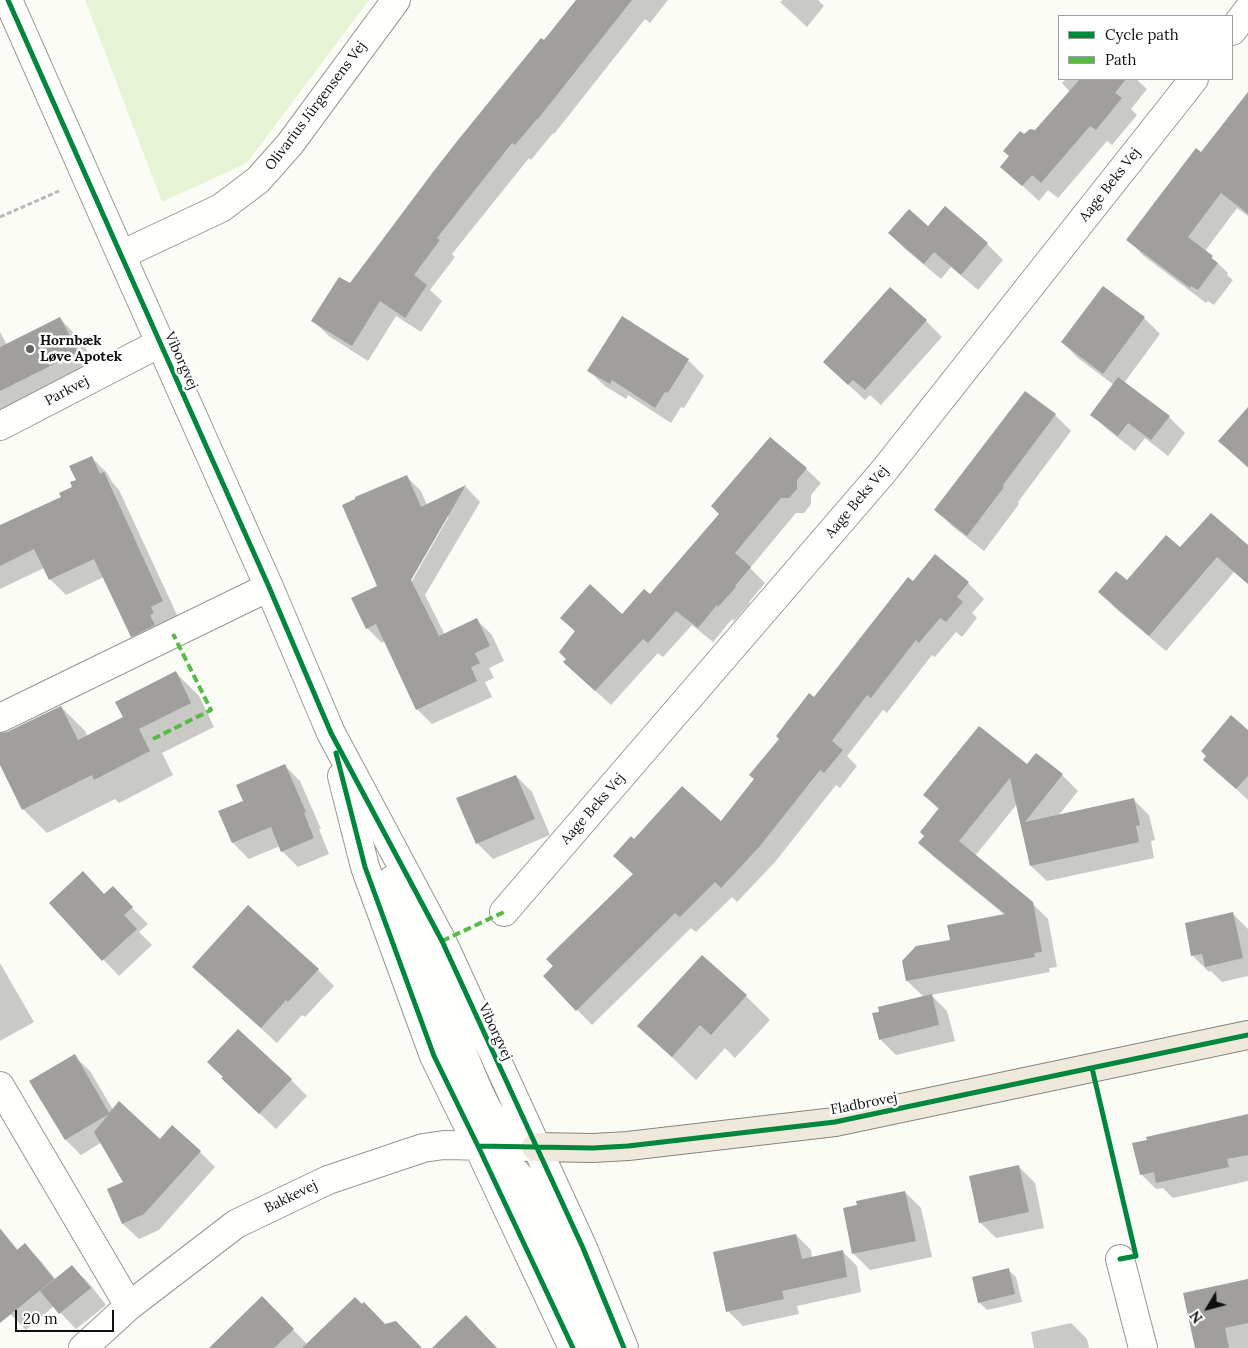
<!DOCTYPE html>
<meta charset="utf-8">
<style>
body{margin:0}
#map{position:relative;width:1248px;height:1348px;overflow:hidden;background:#fcfcf7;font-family:Lora,serif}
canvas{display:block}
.legend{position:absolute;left:1058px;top:15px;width:175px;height:65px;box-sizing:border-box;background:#fff;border:1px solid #9f9f9f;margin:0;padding:6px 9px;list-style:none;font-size:15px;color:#101010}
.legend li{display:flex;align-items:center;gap:10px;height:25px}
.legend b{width:25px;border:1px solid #9f9f9f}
.north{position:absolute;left:1183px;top:1283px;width:50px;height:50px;-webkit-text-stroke:4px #fff;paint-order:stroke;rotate:233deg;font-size:14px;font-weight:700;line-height:20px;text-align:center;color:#101010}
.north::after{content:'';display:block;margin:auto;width:18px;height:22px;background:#101010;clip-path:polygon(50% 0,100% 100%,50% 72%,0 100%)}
.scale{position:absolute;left:15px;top:1310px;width:99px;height:22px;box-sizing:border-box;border:2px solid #101010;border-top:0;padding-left:6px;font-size:15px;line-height:18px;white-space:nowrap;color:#101010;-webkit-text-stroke:4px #fff;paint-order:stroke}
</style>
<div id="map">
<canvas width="1248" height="1348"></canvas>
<ul class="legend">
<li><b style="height:6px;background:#00873e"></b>Cycle path</li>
<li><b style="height:6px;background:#58b947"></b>Path</li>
</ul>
<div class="north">N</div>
<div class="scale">20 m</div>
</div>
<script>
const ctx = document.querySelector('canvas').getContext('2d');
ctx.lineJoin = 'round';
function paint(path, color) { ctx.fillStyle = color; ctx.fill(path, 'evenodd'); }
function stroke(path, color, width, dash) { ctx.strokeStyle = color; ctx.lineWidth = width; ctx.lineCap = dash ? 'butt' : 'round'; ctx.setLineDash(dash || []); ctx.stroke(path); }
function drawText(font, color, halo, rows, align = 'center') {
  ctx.font = font + ' Lora,serif'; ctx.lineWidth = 5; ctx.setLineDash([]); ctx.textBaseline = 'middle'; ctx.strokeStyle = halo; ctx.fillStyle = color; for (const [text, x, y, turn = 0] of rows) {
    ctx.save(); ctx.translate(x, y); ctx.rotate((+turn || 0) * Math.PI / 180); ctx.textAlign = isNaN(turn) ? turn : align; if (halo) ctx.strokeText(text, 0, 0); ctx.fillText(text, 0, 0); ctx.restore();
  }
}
const green = new Path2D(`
 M85,0h284l-122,163 -85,39z`);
const shadow = new Path2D(`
 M577,0h91l-18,23 -5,-4 -91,115 -1,-1 -22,27 -2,-2 -77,96 3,3 -25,33 12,11 -21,31 -25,-16 -28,45 -39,-25 -16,-15 37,-36z
 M783,0h35l6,6 -17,21 -27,-25z
 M1066,79h70l11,10 -16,20 6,6 -25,30 -5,-4 -49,57 -10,-8 -9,11 -37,-34 22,-31 11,-4 35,-40 -8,-9z
 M1248,94v122l-11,-8 -32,43 23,22 -1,2 6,5 -19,25 -6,-4 -2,2 -62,-47 -16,-16 74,-86z
 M928,227l59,17 16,16 -25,30 -27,-23 -10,12 -36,-30 -16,-16z
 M1104,287l40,31 16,16 -36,49 45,34 16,16 -17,23 -23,-18 -10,13 -27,-21 -16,-16 22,-29 -36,-27 -16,-16z
 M622,318l66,42 16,16 -20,32 -3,-1 -10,16 -43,-28 -2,4 -21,-13 -16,-15z
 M60,319l22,22 17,34 -99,47v-90l7,13z
 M926,321l16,16 -61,68 -11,-10 -5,5 -24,-22z
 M1248,413v55l-28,-27z
 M1055,415l16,16 -53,71 1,2 -35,47 -32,-25 -16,-16z
 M91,457l16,16 5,9 7,8 59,127 -30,35 -16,-16 -28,-59 -38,18 -16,-16 -6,-11 -44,21v-63l62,-29 12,-10z
 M806,469l15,14 -10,12v9l-7,9h-8l-46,55 15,15 -16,19 1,1 -16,18 -2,-2 -19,23 -21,-17 -29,32 -5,-4 -47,52 -47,-43 3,-3 9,-27 -14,-14 60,-2 28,-20z
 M406,476l15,15 6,14 39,-18 14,15 -55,93 20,40 32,-15 15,15 12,26 -15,7 5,10 -9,4 7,15 -60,27 -15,-15 -32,-68 -3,2 -15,-15 12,-41zM446,516h3l-40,70 -2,-2z
 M1248,546v38l-14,-12 -68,79 -51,-43 -15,-16 27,-10 53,-33z
 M913,583h55l16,16 -12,14 5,5 -15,19 -6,-5 -21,25 -3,-2 -45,58 -4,-3 -36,46 10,10 -17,22 -4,-3 -61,77 -38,40 -5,-5 -36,35 -5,-4 -99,97 -48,-49 90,-101v-34l87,-18 93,-124z
 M175,672l24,24 15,31 -52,26 11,22 -54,28 -4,-4 -68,34 -24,-24 -23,-46v-28l7,-2 54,-26 24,24 2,5 38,-19z
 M1248,731v69l-43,-40z
 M1037,754l25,21 16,16 -20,25 76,-16 15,15 6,25 -4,1 3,17 -107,23 -16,-15 -14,-62 -42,52 57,47 16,16 9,48 -8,1 1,4 -119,23 16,16 8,30 -59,14 -16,-16 44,-42 -17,-16 -4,-19 48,-21 54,-26 -70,-57 -15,-15 5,-7 14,-26 -14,-15 102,-29z
 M284,765l16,16 21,48h-2l10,25 -31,13 -16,-16 -2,-5 -31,13 -16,-16 -13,-31 24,-10z
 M516,776l16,16 18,43 -57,24 -16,-16z
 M105,895l23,9 20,20 -9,8 13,13 -33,31 -69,-73z
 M1233,914l15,15v47l-26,6 -11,-11 -2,1 -16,-16 -7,-32z
 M0,963l34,59 -34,19z
 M318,970l16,16 -29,31 -3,-2 -25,28 -67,-61z
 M746,996l24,24 -35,38 -10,-10 -29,32 -33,-31 -24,-23z
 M74,1056l16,15 23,39 47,31 40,11 15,15 -56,63 -20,9 -16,-15 -14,-34 16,-7 -23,-41 -21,13 -15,-15 -35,-58z
 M224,1077l67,3 16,16 -31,33 -37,-35z
 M1248,1116v65l-75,17 -10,-10 -7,1 -15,-15z
 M1019,1167l16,16 9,45 -48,10 -16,-16z
 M905,1192l16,16 11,49 -62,13 -16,-16z
 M0,1228l18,22 7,-5 15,15 16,20 16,-13 16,15 18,23 -30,24 -22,-23 -28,24 -16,-16 -10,-13z
 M796,1235l15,15 1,8 30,-7 15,15 4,26 -64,14 2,8 -56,12 -15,-15z
 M1008,1270l8,7 6,25 -35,8 -8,-8z
 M1248,1280v68h-52z
 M262,1298l49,50h-101z
 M1071,1323l16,16 2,9h-55l-3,-16z`);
const building = new Path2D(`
 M576,0h56l-94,119h-1l-22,26 -3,-2 -75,95 3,2 -26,35 13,10 -22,33 -25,-17 -28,45 -41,-25 28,-44 11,6 83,-111 25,-32 83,-102 3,2z
 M1080,79h46l-11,14 7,5 -26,32 -6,-4 -49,57 -9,-8 -10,11 -22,-19 9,-11 -6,-5 17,-20 4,3 6,-5 5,1z
 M1248,92v122l-27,-21 -33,44 25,19 -2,2 7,5 -20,27 -7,-4 -1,2 -64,-48 70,-92 5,4z
 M945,206l43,37 -27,32 -27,-23 -10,12 -36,-31 21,-24 19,17z
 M1103,286l42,31 -42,57 -42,-32z
 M890,287l37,33 -62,70 -12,-10 -5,5 -25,-23z
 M622,316l67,43 -21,34 -3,-1 -10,16 -43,-28 -2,4 -23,-13z
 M60,317l18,35 -78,39v-44z
 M1118,377l52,39 -19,24 -23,-17 -10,13 -28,-21z
 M1025,391l31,23 -53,71 1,2 -37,49 -33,-26z
 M1248,407v60l-30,-26z
 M770,437l37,31 -10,12v9l-8,9h-8l-46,55 16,14 -16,19 1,1 -18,20 -1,-2 -19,23 -22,-17 -28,32 -5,-4 -48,52 -32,-29 3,-3 -7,-7 16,-21 -15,-13 30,-34 32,30 22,-25 6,5 69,-80 -8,-8z
 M92,456l8,18 4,-2 59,129 -12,6 3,6 -4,2 5,10 -24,12 -37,-78 -45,21 -15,-31 -34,17v-41l61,-28 -2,-4 13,-6 -2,-5 6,-2 -7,-14z
 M407,475l14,32 45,-22 -55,95 28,56 38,-18 13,28 -15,7 5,10 -9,4 6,14 -61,29 -40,-86 -10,5 -15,-31 26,-12 -35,-81 13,-6v-2z
 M1211,513l37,32v39l-31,-27 -68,79 -51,-44 18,-21 11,9 39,-45 14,12z
 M935,554l34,28 -12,15 6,5 -17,20 -6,-4 -21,25 -3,-3 -45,58 -4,-3 -35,46 11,9 -19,23 -4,-3 -60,76 -39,42 -6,-6 -35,35 -5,-4 -99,98 -33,-35 10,-10 -7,-7 87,-85 -20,-18 18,-20 3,3 48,-53 39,35 33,-42 -5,-4 30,-36 -3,-3 33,-43 5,4 94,-120 5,4z
 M176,671l15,32 -52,26 11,22 -56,29 -2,-5 -70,35 -22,-45v-32l7,-1 54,-26 17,34 45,-23 -8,-15z
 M1231,715l17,15v46l-12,13 -33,-29 3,-4 -5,-5z
 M979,726l48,38 9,-11 27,21 -38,48 109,-24 6,27 -4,1 3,16 -109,24 -20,-88 -51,63 74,61 9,50 -8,1 1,4 -129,24 -4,-20 14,-15 34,-6 -3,-15 58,-11 -87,-71 6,-7 -4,-4 19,-24 -16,-13z
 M285,764l21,48 -2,1 10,25 -33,14 -10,-25 -39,16 -14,-32 25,-10 -7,-16z
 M516,775l19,44 -59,25 -20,-46z
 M83,871l21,23 9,-8 20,21 -9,8 13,14 -35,32 -53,-58z
 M248,905l71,64 -31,33 -2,-2 -25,28 -69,-61z
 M1233,912l10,46 -38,9 -3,-13 -11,2 -6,-33z
 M702,955l45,40 -36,40 -11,-10 -28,32 -35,-31z
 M932,994l7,31 -60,15 -7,-27 7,-1 -1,-5z
 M238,1029l54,50 -33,35 -38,-36 2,-1 -16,-15z
 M75,1054l34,59 10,-12 41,38 12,-14 29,26 -57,63 -22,10 -15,-35 16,-7 -29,-50 15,-18 -44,26 -36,-59z
 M1248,1114v41l-21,4 2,8 -73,16 -2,-11 -14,3 -8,-32 15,-3 -1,-3z
 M1019,1165l10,47 -50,11 -10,-47z
 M905,1191l11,50 -64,13 -9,-46 14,-3 -1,-4z
 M0,1229l17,21 8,-7 29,36 -54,44z
 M796,1234l6,25 41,-9 4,27 -65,14 2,8 -58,13 -13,-60z
 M72,1265l19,23 -32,26 -19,-23z
 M1009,1268l6,26 -37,9 -6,-26z
 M1248,1279v44l-23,5 4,20h-34l-12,-55z
 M262,1296l32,33 -20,19h-65z
 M355,1297l7,7 2,-2 21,22 11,-3 26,27h-120z
 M466,1315l31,33h-65z`);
const path = new Path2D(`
 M0,217l59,-26`);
const minor = new Path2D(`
 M8,0l113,255 148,332 62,146 111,208 141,307 41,100
 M1232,31l16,-21
 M121,255l100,-47 37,-28 32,-36 106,-144
 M0,426l160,-83
 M0,718l269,-131
 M342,776l23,91 69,189 44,90 95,202
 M392,880l80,196c9,21 18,45 38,59 6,4 15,7 22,10
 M504,912l379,-440 311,-393
 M0,1086l129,220
 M478,1146l14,5 13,11 15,15 12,20 40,91 30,60
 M1120,1259l23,89
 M83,1348l46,-42 107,-82 92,-44 95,-32 21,-3 92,2`);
const major = new Path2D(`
 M536,1147l57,1 35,-2 207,-24 413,-87`);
const quiet = new Path2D(`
 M153,739l58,-29 -38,-76
 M442,941l62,-29`);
const cycleway = new Path2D(`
 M8,0l113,255 148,332 62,146 111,208 141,307 41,100
 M336,753l29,114 69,189 44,90 95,202
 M1092,1068l44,188 -16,3
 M478,1146l115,2 35,-2 207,-24 413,-87`);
const markers = [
 [30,349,5,"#636361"]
];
const streetNames = [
 ["Olivarius Jürgensens Vej",316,106,-53],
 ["Aage Beks Vej",1110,185,-52],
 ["Viborgvej",181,361,66],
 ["Parkvej",67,391,-28],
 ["Aage Beks Vej",857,502,-50],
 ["Aage Beks Vej",593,809,-49],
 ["Viborgvej",495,1032,65],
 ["Fladbrovej",864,1104,-11],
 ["Bakkevej",291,1197,-26]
];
const poiNames = [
 ["Hornbæk",40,341],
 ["Løve Apotek",40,357]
];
paint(green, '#e6f4d5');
paint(shadow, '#0003');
paint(building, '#a09f9c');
stroke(minor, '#969694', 30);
stroke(major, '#848481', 30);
stroke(path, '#b9b9b8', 3, [5, 2.5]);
stroke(minor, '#fffffe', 28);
stroke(major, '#eee9da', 28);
stroke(quiet, '#58b947', 4, [8, 4]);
stroke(cycleway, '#00873e', 5);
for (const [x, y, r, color] of markers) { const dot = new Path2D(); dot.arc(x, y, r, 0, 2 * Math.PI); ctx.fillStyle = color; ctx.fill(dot); stroke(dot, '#fff', 2); }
drawText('14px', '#101010', '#fff', streetNames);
drawText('bold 14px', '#101010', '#fff', poiNames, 'left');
</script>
